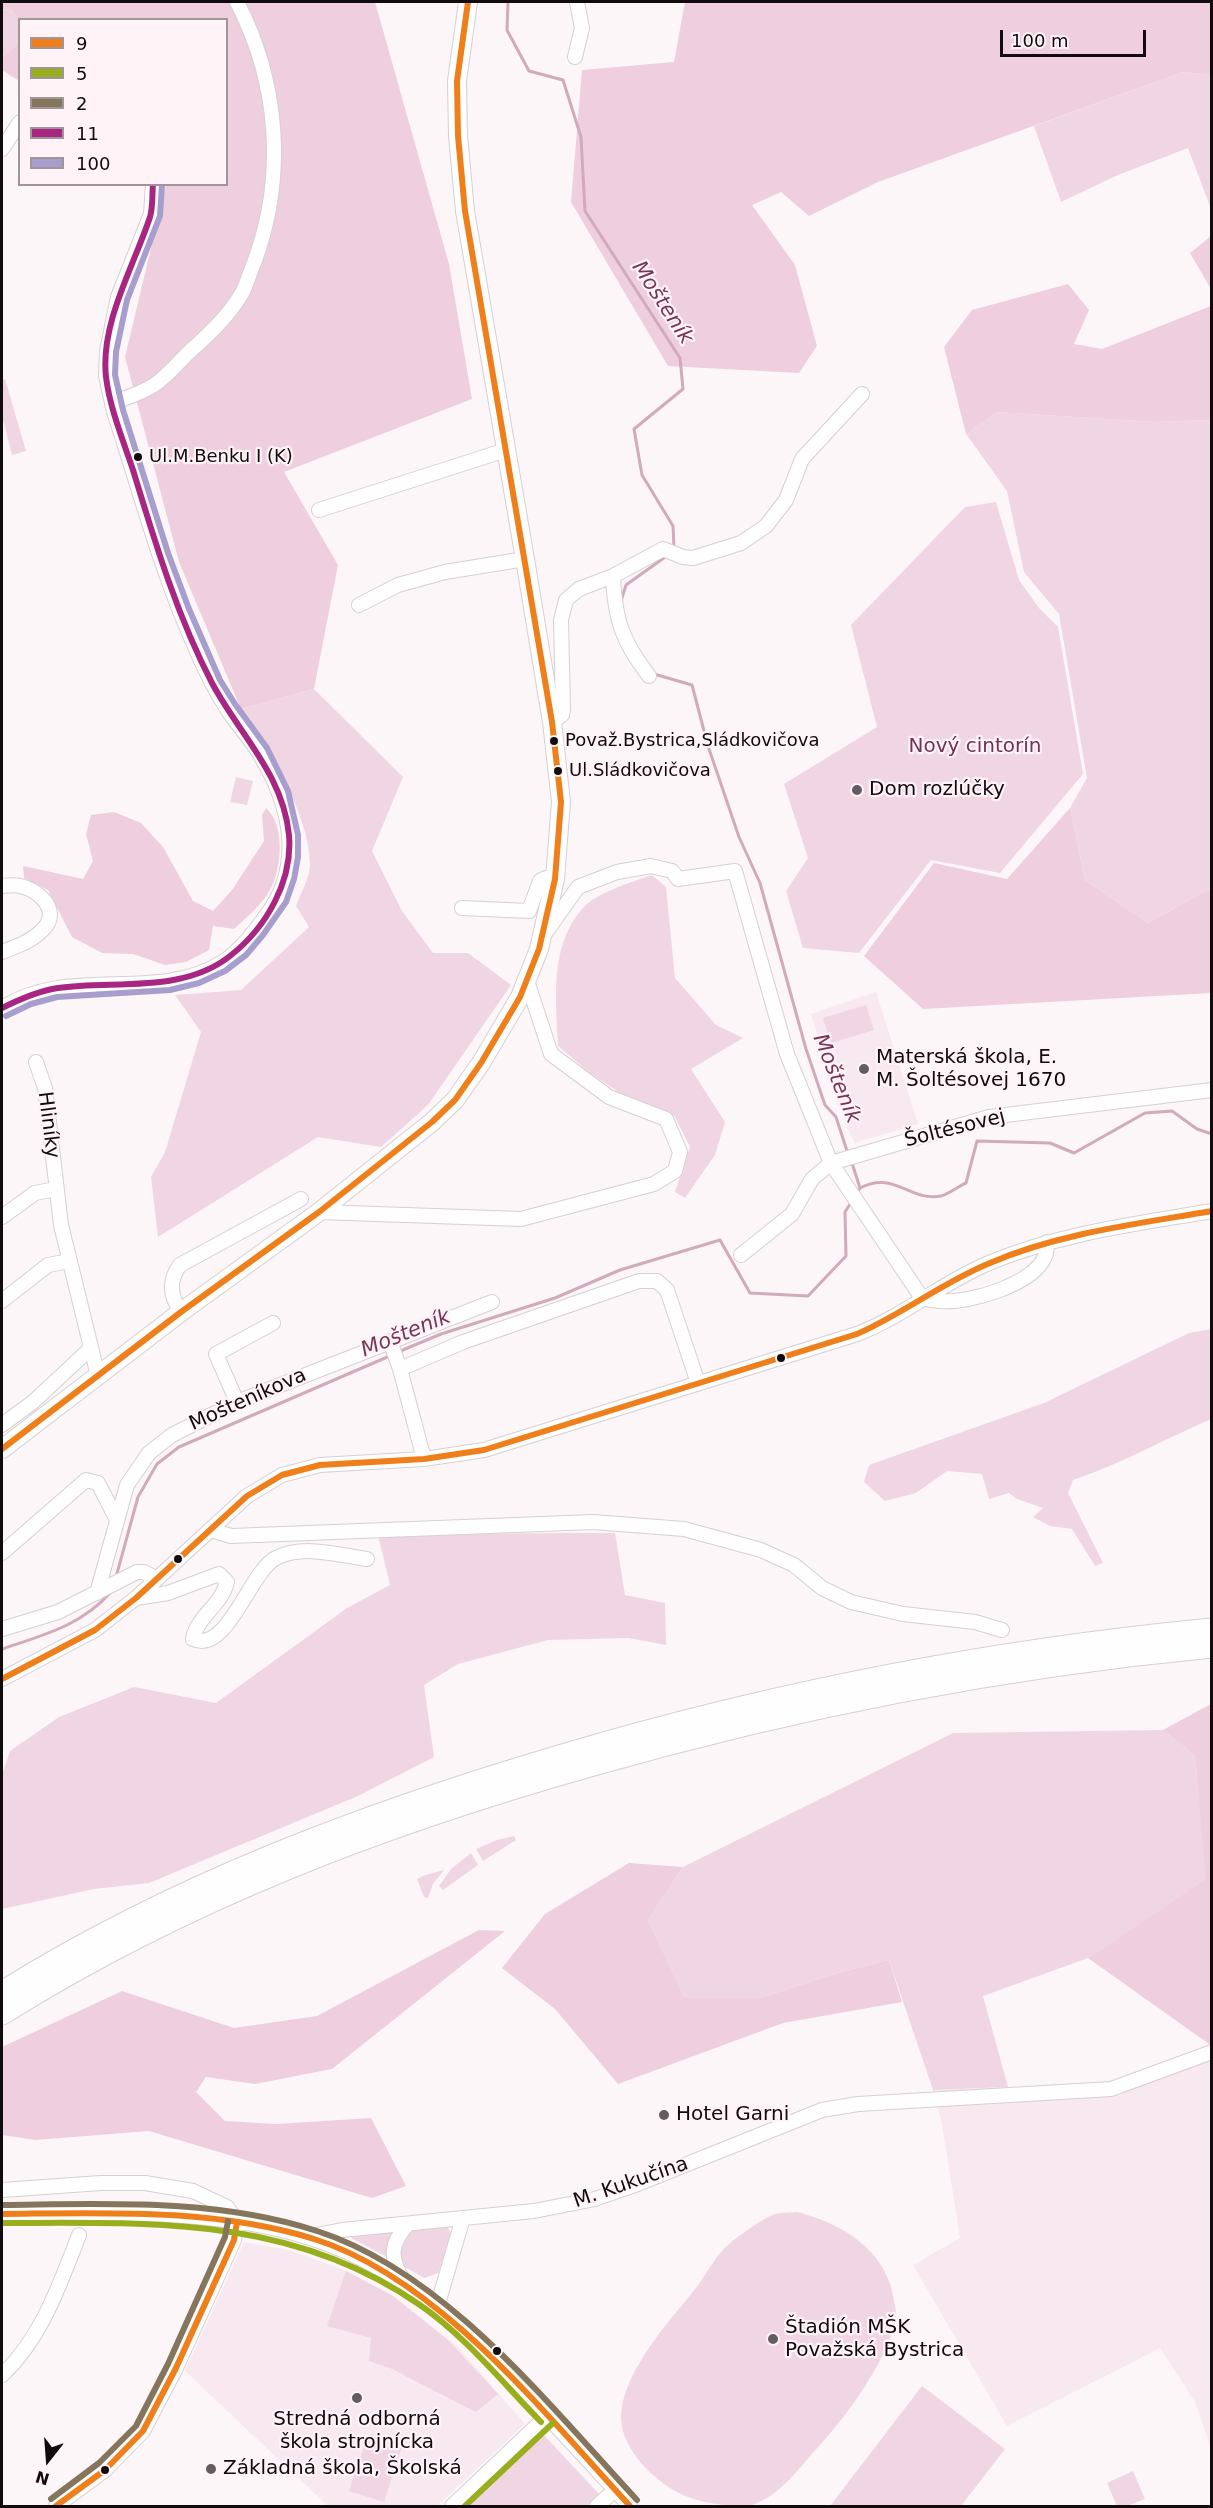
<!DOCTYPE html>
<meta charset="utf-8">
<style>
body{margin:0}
#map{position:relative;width:1213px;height:2508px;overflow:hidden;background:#fcf6f9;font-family:"DejaVu Sans",sans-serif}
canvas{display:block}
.frame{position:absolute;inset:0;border:3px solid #100b0d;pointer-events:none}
.legend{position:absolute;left:18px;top:18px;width:210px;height:168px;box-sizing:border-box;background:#fff3f8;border:2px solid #9f969a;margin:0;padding:8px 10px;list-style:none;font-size:18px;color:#100b0d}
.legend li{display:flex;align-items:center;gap:12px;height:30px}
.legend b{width:30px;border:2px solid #9f969a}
.north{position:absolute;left:18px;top:2430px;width:60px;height:60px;-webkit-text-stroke:4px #fff3f8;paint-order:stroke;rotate:197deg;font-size:16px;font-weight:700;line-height:24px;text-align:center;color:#100b0d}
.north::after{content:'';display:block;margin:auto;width:21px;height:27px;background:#100b0d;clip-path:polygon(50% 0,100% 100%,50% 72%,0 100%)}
.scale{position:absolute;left:1000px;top:30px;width:146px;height:27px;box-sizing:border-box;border:3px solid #100b0d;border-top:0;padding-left:8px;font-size:18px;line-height:21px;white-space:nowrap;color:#100b0d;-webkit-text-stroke:4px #fff3f8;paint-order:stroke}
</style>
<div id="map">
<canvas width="1213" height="2508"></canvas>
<div class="frame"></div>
<ul class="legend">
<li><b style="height:8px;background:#ef7f1a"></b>9</li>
<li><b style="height:8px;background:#98ae1c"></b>5</li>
<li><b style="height:8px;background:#86755d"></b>2</li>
<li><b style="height:8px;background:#a82682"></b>11</li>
<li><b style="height:8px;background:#a79ecd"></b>100</li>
</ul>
<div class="north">N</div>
<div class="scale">100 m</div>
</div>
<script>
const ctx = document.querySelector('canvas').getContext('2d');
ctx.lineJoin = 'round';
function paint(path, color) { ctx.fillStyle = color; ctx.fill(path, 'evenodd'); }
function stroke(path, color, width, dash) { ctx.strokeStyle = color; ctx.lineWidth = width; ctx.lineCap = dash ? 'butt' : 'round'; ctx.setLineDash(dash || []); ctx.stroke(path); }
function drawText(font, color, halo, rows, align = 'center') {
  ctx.font = font + ' "DejaVu Sans",sans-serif'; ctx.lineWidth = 4.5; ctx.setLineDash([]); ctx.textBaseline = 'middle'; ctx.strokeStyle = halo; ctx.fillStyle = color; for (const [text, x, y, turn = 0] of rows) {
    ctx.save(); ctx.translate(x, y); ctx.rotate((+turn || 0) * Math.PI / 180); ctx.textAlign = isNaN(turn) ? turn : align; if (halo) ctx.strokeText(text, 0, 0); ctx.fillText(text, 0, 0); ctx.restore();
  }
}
const built = new Path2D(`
 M876,992l42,132 -63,19 -8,-16 -36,-113z
 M1211,2043v405l-16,-46 -35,-54 -153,78 -94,-161 47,-27 -18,-114 -9,-34 180,-6 43,-15z
 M244,2242l44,8 51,18 52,26 66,52 68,78 -88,82h-109l-143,-135z`);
const green = new Path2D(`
 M2,9l9,1 10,9 -2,24 -16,14 -1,7z
 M1183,72l28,3v134l-23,-61 -70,27 -57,27 -27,-76z
 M5,379l21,72 -14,4 -10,-39v-36z
 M997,412l158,10 56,-2v468l-63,35 -63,-43 -15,-72 17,-30 -28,-164 -35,-42 -17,-81 -41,-57z
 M996,502l23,78 20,28 19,19 25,147 -83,99 -69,-13 -72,93 -56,-5 -17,-57 22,-33 -24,-74 93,-57 -26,-102 114,-118z
 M314,689l89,88 -31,74 30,60 31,42h35l43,32 -83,120 -47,42 -63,-10 -160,100 -7,-60 14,-25 36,-120 -26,-37 66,-5 68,-63 -13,-21c4,-12 15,-30 14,-43 -2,-52 -41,-112 -69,-154z
 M236,777l17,4 -6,24 -17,-3z
 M652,875l14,12 9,91 41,47 27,13 -52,31 34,53 -10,33 -30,43 -10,-6 15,-45 -15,-30 -52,-22 -33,-22 -32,-27c-2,-46 -9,-99 24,-137 13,-16 50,-27 70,-34z
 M866,1005l8,25 -43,13 -8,-25z
 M1211,1329v90c-46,20 -90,45 -138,61l-5,13 35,70 -8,3 -23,-37 -22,-3 -17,-9 10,-9 -26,-9 -8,-6 -20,6 -7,-25 -35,-3 -31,22 -31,8 -21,-19 5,-17 175,-62 145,-70z
 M552,1533h63l10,62 40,8 1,42 -38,-7 -80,2 -90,24 -34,21 10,72 -76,39 -209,87 -55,6 -92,20v-134l8,-24 49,-34 75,-30 82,16 131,-95 43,-23 -12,-50z
 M1163,1730l32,26 12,123 -119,79 -105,38 25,91 -75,3 -44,-130 -58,15 -71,23h-75l-37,-78 35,-53 270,-134z
 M514,1836l2,4 -33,21 -7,-12 21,-9z
 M471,1853l7,12 -35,25 -4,-4 12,-17z
 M444,1870l-11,14 -5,14 -4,-1 -7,-18 8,-4z
 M797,2212c45,11 91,39 97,89 1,5 3,12 2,18 -8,40 -49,97 -77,127 -19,21 -39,50 -67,59 -25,3 -61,-3 -82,-17 -23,-15 -50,-43 -49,-73 1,-17 9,-37 18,-51 16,-29 40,-54 60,-80 9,-13 18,-30 30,-40 10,-8 34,-26 46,-30 6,-2 15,-1 22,-2z
 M447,2226l5,9 -14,38 -14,5 -26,-15 -1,-11 13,-23z
 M399,2231l-8,28 -40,-21 1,-3z
 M346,2271l47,25 56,45 49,53 -22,18 -86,-44 -21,-7 2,-23 -44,-12z
 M922,2386l83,63 -44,57h-131z
 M540,2431l60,64 -13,11h-126z
 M368,2435l34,12 -18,55 -35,-11z
 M1133,2471l12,28 -18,7h-10l-10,-23z`);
const forest = new Path2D(`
 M2,2h373l74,262 23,135 -188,73 54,93 -24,124 -73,20 -62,-147 -54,-205 41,-172 60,-1v-164h-205l-10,-10 -9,-1z
 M685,2h526v73l-28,-3 -305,110 -69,34 -28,-24 -29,13 43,60 22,81 -18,27 -131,-7 -97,-164 11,-132 92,-8z
 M19,43v38l-17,-11 1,-13z
 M1211,236v53l-21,-36z
 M1068,284l21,26 -15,34 28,5 109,-43v114l-56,2 -158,-10 -31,22 -22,-87 28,-37z
 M266,808c19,17 16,58 5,80 -8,16 -24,29 -37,41l-21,-3 -4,24 -23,12 -21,3 -32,-11 -31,-1 -30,-16 -24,-47 -24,-12 -1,-12 60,13 10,-18 -7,-27 5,-19 23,-3 27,11 22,24 30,54 20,10 19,-21 32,-49 -2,-26z
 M1070,808l15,72 63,43 63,-35v105l-288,16 -59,-53 70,-93 73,16z
 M1211,1704l1,339 -3,1 -121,-86 118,-79 -11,-123 -32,-26z
 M629,1863l54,4 -35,53 37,78h75l71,-23 58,-15 13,42 -119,21 -165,61 -63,-75 -53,-41 43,-54z
 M479,1930l26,1 -173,138 -77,15 -49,-7 -10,15 29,29 51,3 95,-6 35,68 -34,12 -223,-67 -114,9 -33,-5v-88l120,-56 112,37 83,-12z`);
const stream = new Path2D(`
 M508,2l-1,28 22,41 34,9 18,57 4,74 95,147 3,31 -49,40 8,46 31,51 1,22
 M621,601l5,-16 42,-30
 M654,674l38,11 16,61 31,91 21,46 46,166 19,56 11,12 12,37
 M851,1160l9,28 -3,5
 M860,1188c35,-18 49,14 81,8 8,-2 18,-10 25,-13l11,-42 73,2 24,10 71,-40 27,-2 25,18 15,5
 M398,1352l43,-18 114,-36 65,-28 100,-30 30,53 58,3 38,-40 -1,-44 7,-11
 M116,1577l22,-80 19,-33 22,-17 213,-92
 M2,1649c41,-14 79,-23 109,-57`);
const minor = new Path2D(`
 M575,57l7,-29 -5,-26
 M2,149l18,-27
 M112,403c13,-5 30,-10 42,-18 12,-8 23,-21 33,-31 20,-18 42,-38 55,-61 5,-9 8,-21 12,-30 32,-86 25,-180 -17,-261
 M319,510l187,-60
 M613,576c2,44 9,65 36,100
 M359,605l39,-20 47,-13 80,-13
 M552,722l10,-7 1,-5 -2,-90 5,-20 13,-11 34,-13 50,-27 20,8 10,1 48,-15 25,-17 20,-26 16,-41 60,-65
 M2,886c6,0 12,-2 18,0 17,3 39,22 26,40 -11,14 -28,20 -44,26
 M462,908l67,3 11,-30 6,-3 9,1
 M544,935l34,-48 39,-15 34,-6 21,5 6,8 57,-8 52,183 44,109 91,135c6,1 12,3 19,3 27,3 94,-17 104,-45 2,-4 2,-10 2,-14
 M2,1008c67,-43 154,-5 219,-45 18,-11 32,-29 44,-46 40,-51 26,-112 -6,-164 -10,-16 -22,-29 -32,-44 -14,-22 -25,-45 -35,-69 -32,-72 -53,-153 -78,-228l-8,-36 1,-25 11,-54 33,-83 2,-30
 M36,1062l9,26 16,137 37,151
 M319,1212l202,7 133,-35 21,-13 5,-19 -14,-33 -57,-22 -58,-43 -24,-73
 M2,1217l33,-24 21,-4
 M741,1255l51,-41 20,-35 19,-16 158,-46 223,-27
 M2,1301l46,-36 22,-4
 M181,1312c-11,-16 -13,-31 -1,-47l121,-66
 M390,1341l10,28
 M237,1402l-21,-48 57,-31
 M2,1425l31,-23 58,-54
 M424,1459l-24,-90 63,-27 176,-61h18l10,9 31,93
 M211,1530l20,6 362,-14 91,7 77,21 33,15 28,23 29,14 52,12 72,8 27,8
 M2,1553l84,-73 12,3 19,37
 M97,1593l30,-108 22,-32 23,-18 65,-33 255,-100
 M136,1598l32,-5 51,-19 8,8c-5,23 -30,34 -34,57 34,16 57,-68 83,-81 27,-14 63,-3 91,1
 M2,1629l56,-17 79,-40h7l13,7
 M2,1679l93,-49 41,-32 111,-102 35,-21 38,-10 104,-6 60,-9 373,-116c47,-18 86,-52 132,-71 71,-30 148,-39 223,-52
 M2,2190l99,-7h44l48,8 34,16 10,15
 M2,2214c91,0 185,-5 275,15 107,24 169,82 242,158 38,39 74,79 111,119
 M306,2237l36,-7 192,-19 61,-12 40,-14 187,-75 36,-6 253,-15 101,-37
 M404,2281c-15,-23 -14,-37 4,-57
 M437,2307l26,-89
 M2,2375c39,-36 58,-91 77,-140
 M56,2506l49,-36 38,-39 33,-63 58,-128 3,-18
 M452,2506l95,-90
 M597,2506l18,-16`);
const major = new Path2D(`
 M2,1449l179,-137 138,-100 113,-90 23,-22 26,-37 39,-66 19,-48 16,-70 6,-77 -9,-80 -27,-163 -60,-348 -7,-75 -1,-55 11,-79`);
const highway = new Path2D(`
 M2,1992c174,-108 361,-178 557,-236 212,-63 432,-106 653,-127
 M2,2014c184,-115 380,-189 588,-248 202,-58 411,-99 622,-119`);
const bus1 = new Path2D(`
 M2,1449l179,-137 138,-100 113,-90 23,-22 26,-37 39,-66 19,-48 16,-70 6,-77 -9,-80 -87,-511 -7,-75 -1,-55 11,-79
 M2,1679l93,-49 41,-32 111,-102 35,-21 38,-10 104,-6 60,-9 373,-116c46,-20 86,-52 133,-71 70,-30 147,-39 222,-52
 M2,2214c104,-1 211,-6 312,25 124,39 229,173 316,267
 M56,2506l49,-36 38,-39 33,-63 58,-128 3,-18`);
const bus2 = new Path2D(`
 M2,2223c150,0 288,-8 418,82 45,31 82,77 121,117
 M465,2506l88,-83`);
const bus3 = new Path2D(`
 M2,2205c105,-1 214,-7 315,26 128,41 231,173 320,269
 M51,2499l48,-36 37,-37 32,-62 57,-127 3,-16`);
const bus4 = new Path2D(`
 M2,1008c18,-9 36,-17 56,-20 56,-8 124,6 172,-32 36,-28 63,-75 59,-121 -6,-61 -50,-101 -77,-152 -35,-67 -57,-141 -79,-213 -10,-30 -23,-61 -27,-93 -6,-54 28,-111 44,-160 3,-10 2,-22 3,-33`);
const bus5 = new Path2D(`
 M6,1016l25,-12 26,-7 113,-7 29,-7 26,-12 21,-16 17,-20 23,-33 8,-23 4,-22v-22l-10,-44 -21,-43 -32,-44 -15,-24 -31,-71 -21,-56 -45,-143 -8,-35 1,-23 11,-52 33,-84 2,-31`);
const markers = [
 [138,457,5,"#100b0d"],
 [554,741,5,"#100b0d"],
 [558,771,5,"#100b0d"],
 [857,790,6,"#635d60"],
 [864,1069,6,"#635d60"],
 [781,1358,5,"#100b0d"],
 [178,1559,5,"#100b0d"],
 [664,2115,6,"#635d60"],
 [773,2339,6,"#635d60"],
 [497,2351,5,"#100b0d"],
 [357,2398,6,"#635d60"],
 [211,2469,6,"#635d60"],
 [105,2470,5,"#100b0d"]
];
const busNames = [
 ["Ul.M.Benku I (K)",149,457],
 ["Považ.Bystrica,Sládkovičova",565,741],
 ["Ul.Sládkovičova",569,771]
];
const parkNames = [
 ["Nový cintorín",975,747]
];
const poiNames = [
 ["Dom rozlúčky",869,790],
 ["Materská škola, E.",876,1058],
 ["M. Šoltésovej 1670",876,1081],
 ["Hotel Garni",676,2115],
 ["Štadión MŠK",785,2328],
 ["Považská Bystrica",785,2351],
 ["Stredná odborná",357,2420,"center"],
 ["škola strojnícka",357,2443,"center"],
 ["Základná škola, Školská",223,2469]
];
const streetNames = [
 ["Hliníky",48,1125,83],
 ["Šoltésovej",955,1129,-14],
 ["Mošteníkova",248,1400,-24],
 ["M. Kukučína",631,2183,-19]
];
const waterNames = [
 ["Mošteník",662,303,57],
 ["Mošteník",836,1079,68],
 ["Mošteník",406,1334,-22]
];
paint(built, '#f8e8ef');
paint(green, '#f0d6e2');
paint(forest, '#efcedd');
stroke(stream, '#d1aabb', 3);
stroke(minor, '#d5d0d2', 16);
stroke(major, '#d5d0d2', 20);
stroke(highway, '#d5d0d2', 23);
stroke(minor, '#fffefe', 14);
stroke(major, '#fffefe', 18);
stroke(highway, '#fffefe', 21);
stroke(bus1, '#ef7f1a', 6);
stroke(bus2, '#98ae1c', 6);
stroke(bus3, '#86755d', 6);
stroke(bus4, '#a82682', 6);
stroke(bus5, '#a79ecd', 6);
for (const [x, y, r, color] of markers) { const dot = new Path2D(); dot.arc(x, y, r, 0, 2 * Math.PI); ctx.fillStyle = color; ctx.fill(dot); stroke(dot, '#fff3f8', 2); }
drawText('18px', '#100b0d', '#fff3f8', busNames, 'left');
drawText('20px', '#733253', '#fff3f8', parkNames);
drawText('20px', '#100b0d', '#fff3f8', poiNames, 'left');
drawText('20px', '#100b0d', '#fff3f8', streetNames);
drawText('italic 21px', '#773657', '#fff3f8', waterNames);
</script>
